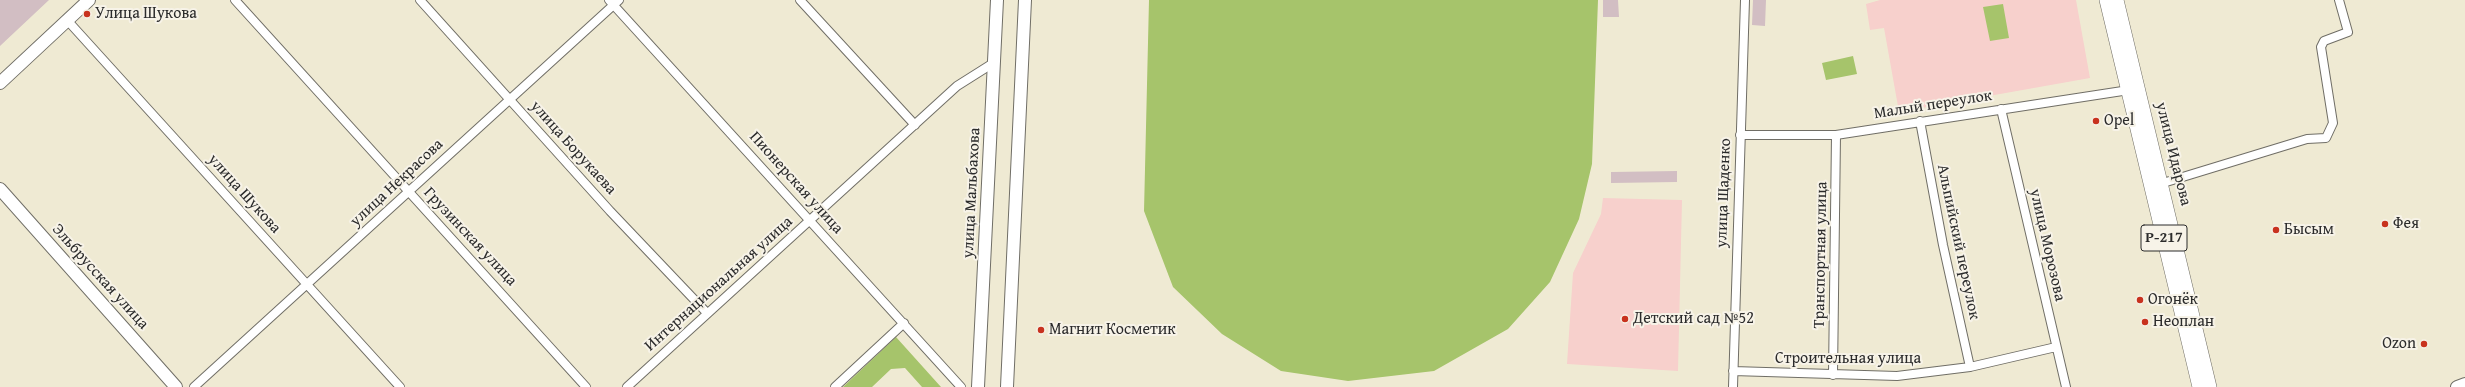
<!DOCTYPE html>
<meta charset="utf-8">
<style>
body{margin:0}
canvas{display:block;background:#efead3}
</style>
<canvas width="2465" height="387"></canvas>
<script>
const ctx = document.querySelector('canvas').getContext('2d');
ctx.lineJoin = 'round';
function paint(path, color) { ctx.fillStyle = color; ctx.fill(path, 'evenodd'); }
function stroke(path, color, width, dash) { ctx.strokeStyle = color; ctx.lineWidth = width; ctx.lineCap = dash ? 'butt' : 'round'; ctx.setLineDash(dash || []); ctx.stroke(path); }
function drawText(font, color, halo, rows, align = 'center') {
  ctx.font = font + ' "Gentium Book Plus",serif'; ctx.lineWidth = 4; ctx.setLineDash([]); ctx.textBaseline = 'middle'; ctx.strokeStyle = halo; ctx.fillStyle = color; for (const [text, x, y, turn = 0] of rows) {
    ctx.save(); ctx.translate(x, y); ctx.rotate((+turn || 0) * Math.PI / 180); ctx.textAlign = isNaN(turn) ? turn : align; if (halo) ctx.strokeText(text, 0, 0); ctx.fillText(text, 0, 0); ctx.restore();
  }
}
const built = new Path2D(`
 M1880,0h196l14,78 -191,34 -15,-84 -14,2 -4,-26z
 M1603,198l79,2 -4,171 -111,-7 6,-91 28,-59z`);
const industrial = new Path2D(`
 M0,0h49l-49,46z
 M1603,0h15l1,17h-16z
 M1753,0h13l-1,26 -13,-1z
 M1677,171v11l-66,1v-11z`);
const green = new Path2D(`
 M1149,0h449l-6,164 -13,55 -29,63 -42,47 -74,42 -86,10 -67,-10 -59,-37 -49,-47 -29,-76z
 M2003,4l6,34 -19,3 -7,-34z
 M1853,56l4,18 -31,6 -4,-17z
 M896,337l45,50h-19l-17,-19 -14,1 -19,18h-29z`);
const street = new Path2D(`
 M235,0l351,387
 M420,0l190,211 97,102
 M609,0l352,387
 M800,0l115,125
 M67,20l333,367
 M2001,109l65,278
 M1920,121l23,124 27,122
 M1740,135h96l293,-45
 M2163,183l144,-44 19,-1 7,-15 -12,-76 3,-6 24,-9 -9,-32
 M1733,371l164,5 73,-9 86,-20
 M1833,375l3,-240
 M194,387l425,-387
 M627,387l330,-301 38,-24
 M835,387l69,-64
 M1733,387l12,-387`);
const secondary = new Path2D(`
 M0,83l89,-83
 M0,189l176,198
 M978,387l19,-387
 M1007,387l18,-387
 M2457,387l8,-3`);
const primary = new Path2D(`
 M2106,0l93,387
 M2117,0l93,387`);
const markers = [
 [87,14,4,"#c8321e"],
 [2096,121,4,"#c8321e"],
 [2385,224,4,"#c8321e"],
 [2276,230,4,"#c8321e"],
 [2140,300,4,"#c8321e"],
 [1625,319,4,"#c8321e"],
 [2145,322,4,"#c8321e"],
 [1041,330,4,"#c8321e"],
 [2424,344,4,"#c8321e"]
];
const shields = [
 [2164,238,46]
];
const shieldNames = [
 ["Р-217",2164,238]
];
const poiNames = [
 ["Улица Шукова",95,14],
 ["Opel",2104,121],
 ["Фея",2393,224],
 ["Бысым",2284,230],
 ["Огонёк",2148,300],
 ["Детский сад №52",1633,319],
 ["Неоплан",2153,322],
 ["Магнит Косметик",1049,330],
 ["Ozon",2416,344,"right"]
];
const streetNames = [
 ["Малый переулок",1933,105,-9],
 ["улица Борукаева",573,148,48],
 ["улица Идарова",2173,154,76],
 ["улица Некрасова",397,183,-43],
 ["Пионерская улица",796,183,48],
 ["улица Мальбахова",972,193,-87],
 ["улица Щаденко",1724,193,-88],
 ["улица Шукова",244,194,48],
 ["Грузинская улица",470,237,47],
 ["Альпийский переулок",1958,242,78],
 ["улица Морозова",2047,245,77],
 ["Транспортная улица",1821,255,-89],
 ["Эльбрусская улица",100,277,48],
 ["Интернациональная улица",719,284,-42],
 ["Строительная улица",1848,359]
];
paint(built, '#f7d0cc');
paint(industrial, '#d2bec3');
paint(green, '#a6c46b');
stroke(street, '#706e66', 10);
stroke(secondary, '#706e66', 14);
stroke(primary, '#706e66', 14);
stroke(street, '#fff', 8);
stroke(secondary, '#fff', 12);
stroke(primary, '#fff', 13);
for (const [x, y, r, color] of markers) { const dot = new Path2D(); dot.arc(x, y, r, 0, 2 * Math.PI); ctx.fillStyle = color; ctx.fill(dot); stroke(dot, '#f7f3e8', 1.5); }
for (const [x, y, w] of shields) { const box = new Path2D(); box.roundRect(x - w / 2, y - 13, w, 26, 3); ctx.fillStyle = '#f7f3e8'; ctx.fill(box); stroke(box, '#2b2b2b', 1); }
drawText('bold 15px', '#2b2b2b', null, shieldNames);
drawText('16px', '#2b2b2b', '#f7f3e8', poiNames, 'left');
drawText('16px', '#2b2b2b', '#f7f3e8', streetNames);
</script>
